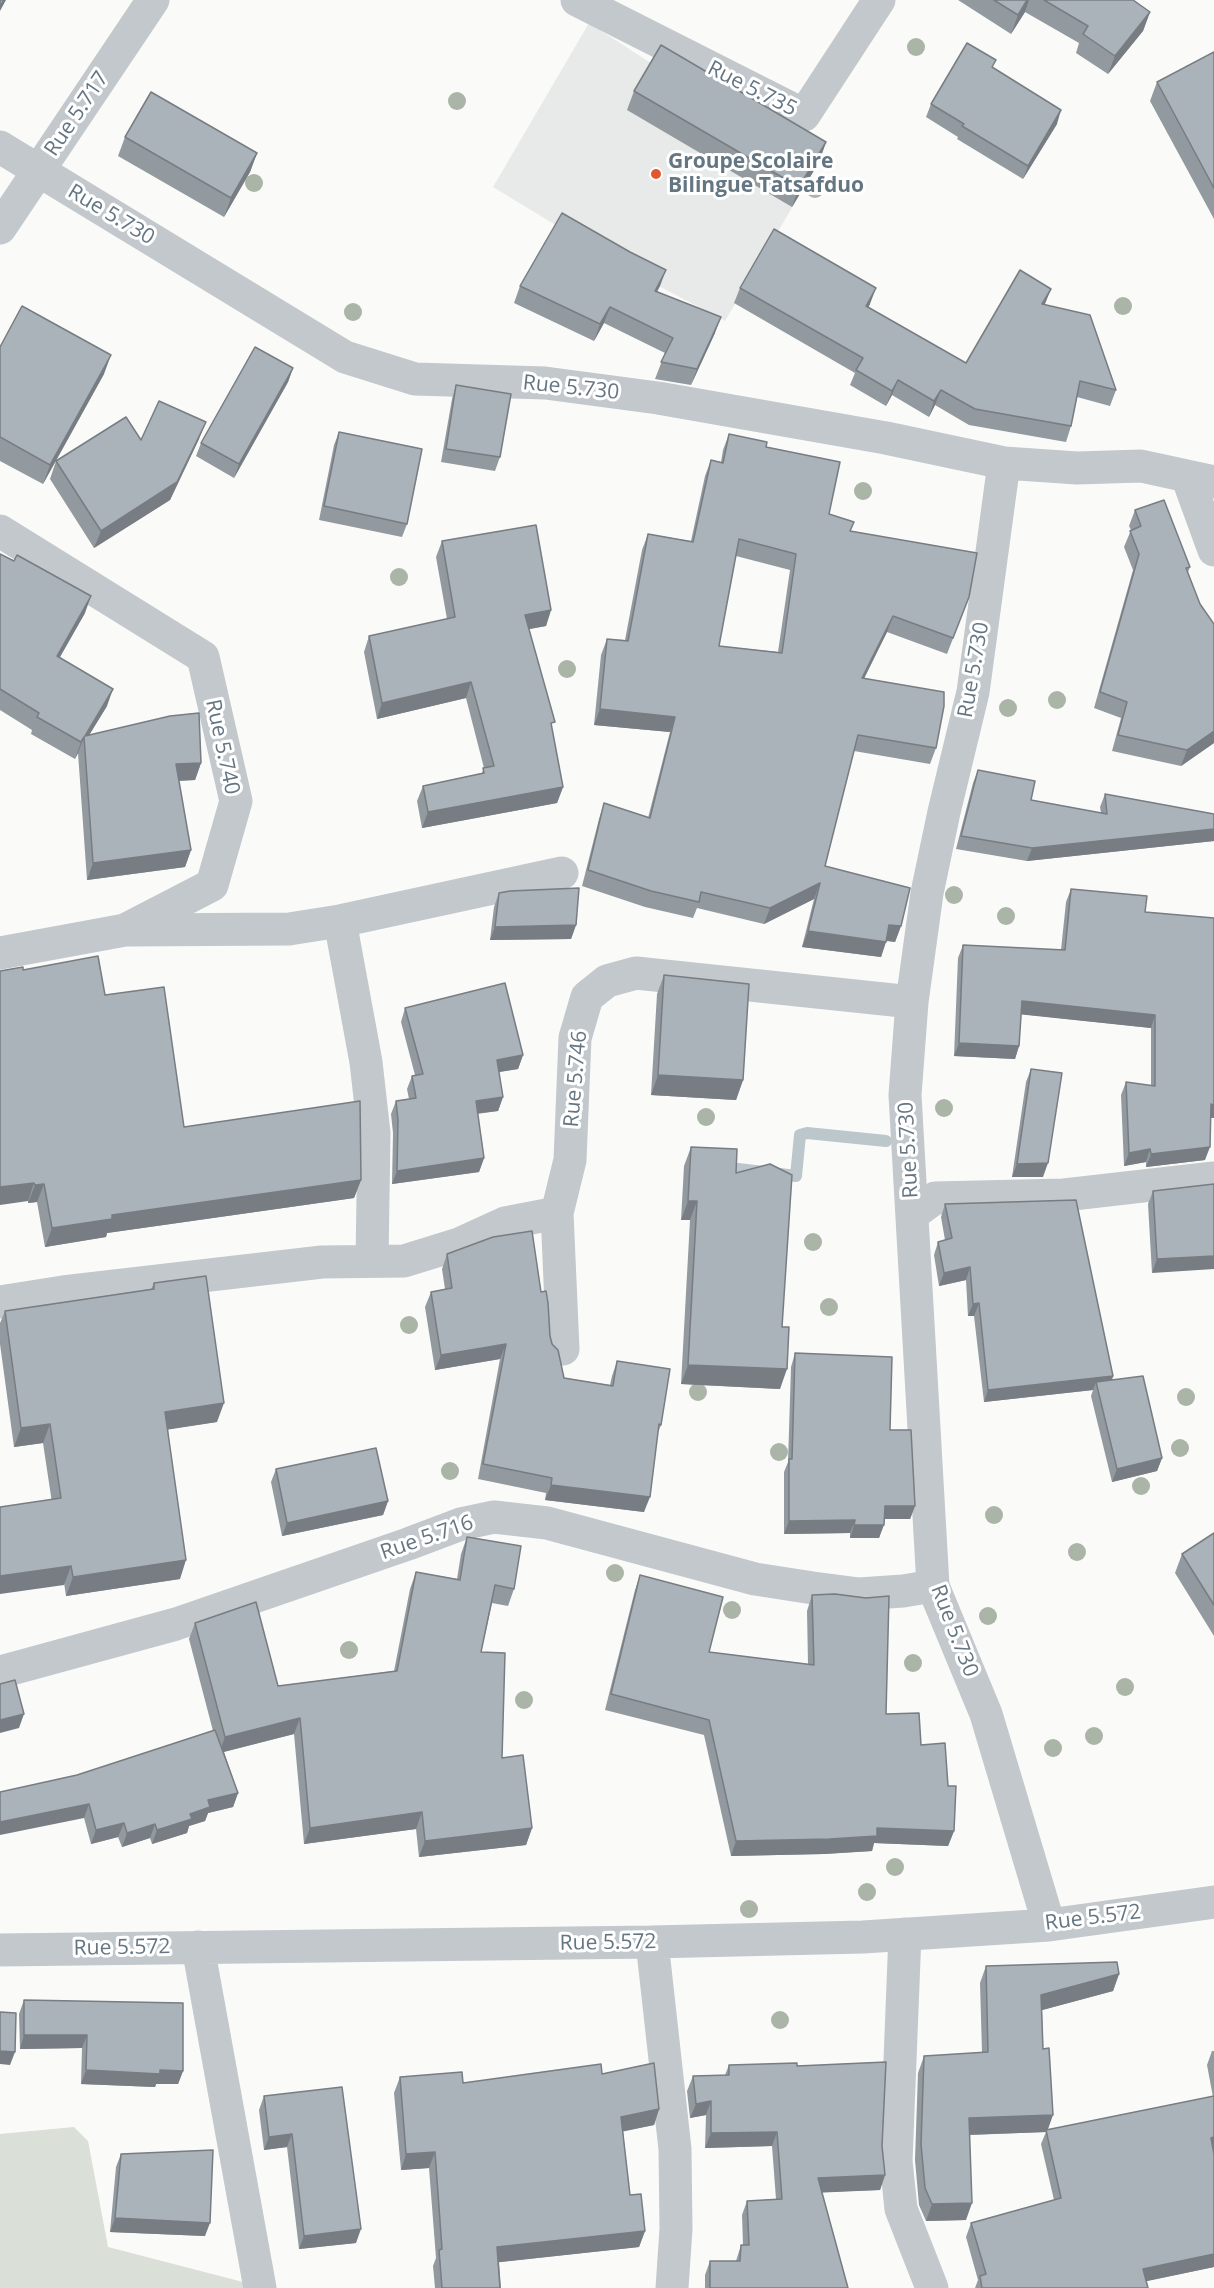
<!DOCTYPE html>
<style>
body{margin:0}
canvas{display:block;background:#fafaf8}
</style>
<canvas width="1214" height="2288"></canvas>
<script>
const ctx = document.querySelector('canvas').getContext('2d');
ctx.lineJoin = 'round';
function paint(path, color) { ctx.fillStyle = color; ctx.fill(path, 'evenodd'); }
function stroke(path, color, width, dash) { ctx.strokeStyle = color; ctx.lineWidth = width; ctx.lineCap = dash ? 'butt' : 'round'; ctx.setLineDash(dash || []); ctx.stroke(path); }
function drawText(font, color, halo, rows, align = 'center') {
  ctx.font = font + ' "Open Sans",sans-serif'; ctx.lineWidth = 6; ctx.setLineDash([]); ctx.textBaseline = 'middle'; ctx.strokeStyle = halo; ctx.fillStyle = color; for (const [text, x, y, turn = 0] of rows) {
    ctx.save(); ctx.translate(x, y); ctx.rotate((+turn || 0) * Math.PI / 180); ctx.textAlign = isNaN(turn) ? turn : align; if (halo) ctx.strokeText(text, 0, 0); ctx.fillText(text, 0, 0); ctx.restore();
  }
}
const built = new Path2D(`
 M589,23l65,42 165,97 -94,159 -87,-46 -145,-88z`);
const green = new Path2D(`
 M74,2127l14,14 20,106 158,41h-266v-154z`);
const stream = new Path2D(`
 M730,1168l66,8 4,-41 7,-2 79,8`);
const minor = new Path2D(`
 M577,0l227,115 75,-115
 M0,147l345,210 70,22 130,4 113,15 228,40 118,25 -31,229 -29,120 -17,81 -15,109 -7,93 28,491 53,128 63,211
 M0,228l153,-228
 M1004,463l73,5 64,-2 73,16
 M1187,476l27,74
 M0,531l203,126 33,144 -24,84 -87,45 -125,23
 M340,921l26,141 8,71 -2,128
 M129,930l160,-1 51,-8 222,-48
 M913,1214l22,-16 129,-3 150,-17
 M0,1302l63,-10 259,-30 82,-1 55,-17 46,-21 52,-10
 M563,1349l-6,-136 13,-53 5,-122 12,-41 20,-16 29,-8 276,29
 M0,1672l176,-48 232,-80 53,-20 33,-7 53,6 208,56 58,9 46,6 44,-3 30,-5
 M905,1934l-9,227 5,48 31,79
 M652,1942l23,207 1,80 -4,59
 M198,1947l62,341
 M0,1950l652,-8 211,-5 186,-12 165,-23`);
const trees = [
 [916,47],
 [457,101],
 [254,183],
 [815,189],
 [1123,306],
 [353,312],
 [863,491],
 [399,577],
 [567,669],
 [1057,700],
 [1008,708],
 [954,895],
 [1006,916],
 [944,1108],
 [706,1117],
 [813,1242],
 [829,1307],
 [409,1325],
 [698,1392],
 [1186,1397],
 [1180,1448],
 [779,1452],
 [450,1471],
 [1141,1486],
 [994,1515],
 [1077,1552],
 [615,1573],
 [732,1610],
 [988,1616],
 [349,1650],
 [913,1663],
 [1125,1687],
 [524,1700],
 [1094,1736],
 [1053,1748],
 [895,1867],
 [867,1892],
 [749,1909],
 [780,2020]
];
const wall = new Path2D(`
 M958,0h175l17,12 -7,19 -35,43 -32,-21 3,-10 -54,-31 -14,22z
 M1214,52v167l-64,-118 7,-19z
 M993,68l64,56 -34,55 -66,-40 1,-2 -32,-20 5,-13z
 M634,91l192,51 -7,20 -27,45 -165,-97z
 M125,137l132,16 -7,19 -26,45 -106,-61z
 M520,286h140l-3,5 58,42 -24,52 -36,-6 10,-26 -61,-30 -10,18 -80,-38z
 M740,288l130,16 -2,4 98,55 79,-58 71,85 -6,16 -33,-9 -6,29 -5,16 -97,-17 -34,-20 -6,12 -37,-22 -6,11 -36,-21 5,-12 -121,-70z
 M0,347l104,27 -61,110 -43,-23z
 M293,368l-5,14 -54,96 -38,-22 5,-13z
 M456,385l44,72 -5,14 -54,-9 11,-63z
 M339,432l68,92 -5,13 -83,-17 15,-75z
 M729,434l37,13 63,67 22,17 118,66 -22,57 -60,-22 -23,47 72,69 -6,16 -76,-13 -29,115 76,60 -6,16 -9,-1 -5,16 -79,-10 12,-48 -50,25 -67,-16 -4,10 -48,-11 -63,-21 17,-67 5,-16 44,15 22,-86 -76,-7 7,-70 6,-16 18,1 17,-90 6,-16 43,7 14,-65 6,-16 10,2 2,-12zM736,556l54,14 -12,82 -59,-6z
 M199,439l-29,61 -76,48 -44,-69 6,-18 85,-21z
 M1135,510l55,57 -2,5 26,171 -33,23 -69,-15 9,-33 -27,-10 39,-138 -9,-23 7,-17 -2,-4z
 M442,541l109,69 -5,16 -17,3 23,100 11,58 -6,16 -135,25 -5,-27 6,-15 59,-13 2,-5 -18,-70 -89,21 -13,-67 5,-16 78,-17 -11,-62z
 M0,554l85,59 -26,45 48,48 -18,29 112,28 -6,17 -16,1 12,69 -6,17 -98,13 -9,-127 -3,6 -44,-25 1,-4 -32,-20z
 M978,770l53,30 70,13 -1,-6 5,-13 109,20v27l-187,20 -71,-12 17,-66z
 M1071,889l74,23 69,6v200h-4l-5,42 -59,7v-5l-22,4 -3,-71 5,-13 25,4v-58l-130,-14 -2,32 -4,13 -61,-3 4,-98 5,-13 98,5 5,-48z
 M499,893l77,32 -5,14 -81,1 4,-33z
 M23,970l82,25 79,132 177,53 -7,18 -247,35 -1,4 -61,10 -8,-45 -9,1v-2z
 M664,975l79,105 -7,20 -85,-5 6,-101z
 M405,1008l118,47 -5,14 -19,3 4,25 -5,14 -21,3 7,44 -5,14 -87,12 1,-51 -2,-19 5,-13 13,-2 -2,-10 5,-13 3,-1 -14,-53z
 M1031,1069l12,108h-31l14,-95z
 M691,1147l45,26 46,154 -2,62 -99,-5 9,-164h-9l3,-54z
 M1214,1184l-62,89 -4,-69 5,-13z
 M945,1204l168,172 -1,4 50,78 -5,13 -45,11 -21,-86 2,-6 -109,12 -10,-86h-6l-2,-36 -27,6 -5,-31 4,-13 7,-2 -4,-23z
 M447,1254l94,38 9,44 14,42 46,7 2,-9 5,-15 44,64 -4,10 -13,77 -99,-12 1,-7 -68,-14 22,-120 -65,11 -10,-63 6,-15 14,-3 -3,-20z
 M154,1283l63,139 -49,7 12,150 -114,17 -23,-153 -29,4 -14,-103v-21l5,-12 146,-22z
 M795,1353l95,77 25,76 -5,13h-25l-6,19h-29v-5l-66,1v-62l4,-10 3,-95z
 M276,1469l112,32 -5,14 -101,21 -11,-54z
 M1214,1533v103l-39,-63 7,-19z
 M467,1537l47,52 -6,17 -16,-3 -11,49 21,106 30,70 -6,17 -107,12 -3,-28 -112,15 -10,-110 -70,18 14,41 -5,14 -25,6 -3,8 -16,5 -2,7 -35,11 -2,-6 -28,9 -4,-10 -27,7 -7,-26 -7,-43 136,-44 -24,-92 6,-16 83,63 116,-15 16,-82 6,-17 41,7 4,-25z
 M640,1575l69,77 99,12 -1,-53 5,-16 74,119 35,31 27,41 6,45 -6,15 -74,-3 -2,8 -48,3 -93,2 -27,-121 -99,-25 30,-120z
 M986,1966l133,8 -6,17 -71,19 1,39 4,81 166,-33 -6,-32 5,-14h2v216l-68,14 2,7h-173l3,-8 -12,-43 5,-14 83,-23 -13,-56 5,-12 -76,3 -4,85 -40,1 -7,-16 -4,-45 3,-87 6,-17 58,-3 -2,-70z
 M24,2000l159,71 -5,13h-22l-1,3 -74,-3 1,-36 -62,1 -1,-35z
 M729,2065l68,1 85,80 3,29 -5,15 -58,2 26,96h-143v-13l5,-14h26l5,-16h2l-1,-30 5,-14 29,-2 -4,-53 -67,2 1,-33 -16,3 -3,-27 6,-15 32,-1z
 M602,2074l57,35 -5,16 -31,6 7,64 15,36 -6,16 -140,15 2,26h-66l-2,-22 3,-8 -7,-90 -28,2 -7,-77 6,-16 63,6z
 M342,2087l14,156 -57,6 -12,-102 -23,3 -5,-40 5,-14z
 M121,2154l84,82 -95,-4 6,-65z`);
const shadedWall = new Path2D(`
 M4,0h2l-6,11v-5z
 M1027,0h2l-4,12 -14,22 7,-19z
 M1150,12l-7,19 -35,43 7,-18z
 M1061,110l-4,14 -34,55 5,-13z
 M826,142l-7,20 -27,45 7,-20z
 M257,153l-7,19 -26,45 7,-19z
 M666,270l-6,16 -11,21 6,-16z
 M876,288l-6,16 -10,18 6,-16z
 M1051,289l-6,15 -9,15 6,-15z
 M610,307l-6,16 -10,18 6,-17z
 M721,317l-6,16 -24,52 6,-16z
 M111,355l-7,19 -61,110 7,-19z
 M293,368l-5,14 -54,96 5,-14z
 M898,380l-6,15 -6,11 6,-15z
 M941,390l-6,15 -6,12 5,-16z
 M206,422l-7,17 -29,61 -76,48 7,-17z
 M91,596l-6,17 -34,60 6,-17z
 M551,610l-5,16 -27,5 6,-16z
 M893,616l-6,16 -31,62 6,-16z
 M471,682l-5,16 -89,21 5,-16z
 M113,689l-6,17 -22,36v-5z
 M600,709l75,8 -5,15 -76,-7z
 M1214,731v12l-33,23 6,-16z
 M84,737l-6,16 -3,6 6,-17z
 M201,763l-6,17 -25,1 6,-17z
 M563,787l-6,16 -135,25 6,-16z
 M1214,829v12l-187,20 5,-13z
 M191,850l-6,17 -98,13 6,-17z
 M820,883l-6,16 -50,25 6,-16z
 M576,925l-5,14 -81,1 5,-13z
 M889,925l12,1 -6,16 -12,-2z
 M808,931l78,11 -5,15 -79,-10z
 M1022,1001l133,14 -4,13 -134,-14z
 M959,1043l60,3 -4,13 -61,-3z
 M523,1055l-5,14 -25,4 4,-13z
 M658,1075l85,5 -7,20 -85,-5z
 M503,1097l-5,14 -27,3 5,-13z
 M1211,1104l3,1v13l-8,-1z
 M1210,1147l-5,13 -59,7 5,-13z
 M1150,1149l-4,13 -22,4 5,-13z
 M484,1158l-5,14 -87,12 5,-13z
 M1048,1163l-5,14h-31l5,-13z
 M361,1180l-7,18 -247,35 -1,4 -61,10 7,-19 60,-13z
 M34,1183l-6,18 -28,4v-18z
 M44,1184l-7,18 -9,1 7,-18z
 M688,1201h9l-7,19h-9z
 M1214,1256v13l-62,4 5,-14z
 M970,1267l-4,13 -27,6 5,-13z
 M979,1303l-5,13h-6l5,-12z
 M506,1344l-6,15 -65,11 6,-15z
 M688,1365l99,4 -7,20 -99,-5z
 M1113,1376l-4,13 -13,-7 -3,8 -109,12 4,-12z
 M224,1403l-7,19 -58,9 6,-19z
 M50,1424l-7,19 -29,4 7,-19z
 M1162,1458l-5,13 -45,11 5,-13z
 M551,1485l99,12 -6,15 -99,-12z
 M388,1501l-5,14 -101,21 5,-13z
 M885,1506h30l-5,13h-30z
 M855,1520l-5,13 -66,1 5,-13z
 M854,1525h30l-5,13h-29z
 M186,1560l-6,19 -114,17 7,-19z
 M71,1566l-7,19 -64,9v-18z
 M24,1714l-5,14 -19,5v-13z
 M300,1718l-6,16 -75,19 6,-16z
 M238,1793l-5,14 -25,6 -3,8 -16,5 -2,7 -35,11 5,-14 33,-16 18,-14z
 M89,1804l-5,14 -84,17v-13z
 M422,1812l-6,17 -112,15 6,-16z
 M124,1823l-6,14 -27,7 5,-14z
 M155,1824l-5,14 -28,9 5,-14z
 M532,1828l-6,17 -107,12 6,-16z
 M877,1828l77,3 -6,15 -74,-3 -2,8 -48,3 -93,2 5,-15z
 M1119,1974l-6,17 -78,21 6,-17z
 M24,2035h63l-5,13 -62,1z
 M0,2051l15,1 -5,13 -10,-1z
 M86,2070h74l23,1 -5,13h-22l-1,3 -74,-3z
 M711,2101l-5,14 -16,3 6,-14z
 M659,2109l-5,16 -38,8 5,-16z
 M1053,2115l-6,17 -1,-2v2l-83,3 6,-17z
 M777,2132l-5,14 -67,2 6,-15z
 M292,2134l-5,13 -23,3 5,-13z
 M1214,2137v13l-8,2 5,-14z
 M435,2152l-6,16 -28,2 5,-16z
 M885,2175l-5,15 -67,3 5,-15z
 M972,2203l-6,17 -40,1 6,-17z
 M115,2218l95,5 -5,13 -95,-4z
 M361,2229l-5,14 -57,6 5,-13z
 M645,2231l-6,16 -147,16 5,-16z
 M1214,2254v13l-76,16 5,-14z`);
const building = new Path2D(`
 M0,0h4l-4,6z
 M994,0h33l-9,15z
 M1044,0h89l17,12 -35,44 -32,-22 5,-8z
 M967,43l29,17 -4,7 69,43 -33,56 -66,-40 2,-2 -33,-20z
 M661,45l165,97 -27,45 -165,-96z
 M1214,52v136l-57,-106z
 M151,92l106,61 -26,45 -106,-61z
 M562,213l68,39 36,18 -11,21 66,26 -24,52 -36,-7 12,-24 -63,-31 -10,17 -80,-38z
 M774,229l102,59 -10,18 100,57 54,-93 31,19 -9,15 48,11 26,75 -36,-9 -9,45 -96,-17 -34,-19 -7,11 -36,-21 -6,11 -36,-21 7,-12 -123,-70z
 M22,306l89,49 -61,110 -50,-28v-90z
 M255,347l38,21 -54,96 -38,-21z
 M456,385l55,9 -11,63 -54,-8z
 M159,401l47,21 -29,60 -76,49 -45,-70 70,-44 15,23z
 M339,432l83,17 -15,75 -83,-18z
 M729,434l38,8 -1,5 74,15 -11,52 25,8 -4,9 127,22 -8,44 -16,41 -60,-22 -31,62 82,14v14l-8,42 -78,-13 -33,131 85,22 -9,38 -12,-1 -3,17 -78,-11 12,-48 -50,25 -69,-16 -2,10 -48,-11 -63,-21 16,-67 46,15 25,-101 -75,-8 7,-70 21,2 20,-107 45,8 18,-82 12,3zM739,539l57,15 -14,99 -63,-7z
 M1164,500l26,67 -4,1 14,36 14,20v107l-27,19 -69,-15 9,-33 -27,-10 39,-138 -9,-23 11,-5 -6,-16z
 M536,525l15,85 -26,5 30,107 -4,1 12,64 -135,25 -5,-26 61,-13 -1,-5 11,-2 -23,-84 -89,21 -13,-67 86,-19 -13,-76z
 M0,554l14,7 3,-6 74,41 -34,60 56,33 -28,47 85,-20 29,-3 2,50 -25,1 15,86 -98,13 -9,-126 -3,5 -44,-25 2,-4 -39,-24z
 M978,770l57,11 -4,19 76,14 -2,-20 109,20v15l-182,19 -71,-12z
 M579,888l-3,37 -81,2 4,-34 11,-2z
 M1071,889l76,7 -2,16 69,6v187l-3,-1 -1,43 -59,7 -1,-5 -21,4 -3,-71 29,4v-71l-133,-14 -3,45 -60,-3 4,-98 102,5z
 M98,956l7,39 59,-8 20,140 176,-26 1,79 -249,35v4l-60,9 -8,-44 -9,1 -1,-2 -34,4v-216l23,-4v3z
 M664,975l85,9 -6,96 -85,-5z
 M505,983l18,72 -26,5 6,37 -27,4 8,57 -87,13 1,-51 -2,-19 20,-3 -4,-22 11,-2 -18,-66z
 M1031,1069l31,4 -14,90 -31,1z
 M691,1147l46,2 -1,24 34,-9 22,11 -10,152h7l-2,42 -99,-4 9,-164h-9z
 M1214,1184v72l-57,3 -4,-68z
 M1076,1200l37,176 -125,14 -9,-87 -6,1 -3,-37 -26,6 -6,-31 14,-4 -7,-34z
 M532,1231l9,61 5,-1 2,12 2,33 2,8 6,6 6,28 49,8 4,-25 53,8 -9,56 -2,-1 -9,73 -99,-12 1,-7 -69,-14 23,-120 -65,11 -10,-63 21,-4 -5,-34 46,-17z
 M206,1276l18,127 -59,9 21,148 -113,17 -2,-11 -71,10v-69l61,-9 -11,-74 -29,4 -16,-117 149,-22v-6z
 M795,1353l97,4 -2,73h21l4,76h-30l-1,19h-30l1,-5 -66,1v-62h3z
 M1143,1376l19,82 -45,11 -21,-87z
 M376,1448l12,53 -101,22 -11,-54z
 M1214,1533v72l-32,-51z
 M467,1537l54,9 -7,43 -19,-4 -14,67 24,1 -3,105 21,-3 9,73 -107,13 -3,-29 -112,16 -10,-110 -75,19 -30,-114 61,-21 22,84 119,-15 19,-99 44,8z
 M640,1575l83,22 -14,55 105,13 -2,-70 23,-1 31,4 23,-2 -3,118 33,-1 2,32 24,-2 3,43h8l-2,45 -77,-3v8l-47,3 -94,2 -27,-121 -98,-26z
 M15,1680l9,34 -24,6v-36z
 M215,1730l23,63 -30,7 2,7 -20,7 2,5 -35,11 -2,-6 -28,9 -3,-10 -28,7 -7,-26 -89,18v-30l77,-17z
 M1117,1962l2,12 -78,21 2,54 6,-1 4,67 -84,3 3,85 -40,1 -7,-16 -4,-44 3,-88 64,-4 -2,-86z
 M24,2000l159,3v68l-23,-1v4l-74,-4 1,-35h-63z
 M0,2012l16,1 -1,39 -15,-1z
 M886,2062l-4,84 3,29 -67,3 30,110h-138v-27h30l1,-16h8l-2,-44 35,-2 -5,-67 -66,1v-32l-15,3 -3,-28 36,-1v-10l68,-2v3z
 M654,2063l5,46 -38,8 9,78 11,-1 4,37 -148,16 3,41h-58l-3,-38 3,-1 -7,-97 -29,2 -6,-77 62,-5 1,11 138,-19 1,10z
 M342,2087l19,142 -57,7 -12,-102 -23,3 -5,-41z
 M1214,2096v41l-3,1 3,16v100l-71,15 5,19h-166l-2,-12 6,-2 -15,-51 90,-25 -15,-68z
 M213,2150l-3,73 -95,-5 6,-64z`);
const markers = [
 [656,174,6,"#e4572e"]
];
const streetNames = [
 ["Rue 5.735",752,89,27],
 ["Rue 5.717",77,114,-56],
 ["Rue 5.730",111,215,31],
 ["Rue 5.730",571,388,6],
 ["Rue 5.730",974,670,-80],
 ["Rue 5.740",222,747,78],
 ["Rue 5.746",576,1079,-85],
 ["Rue 5.730",909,1150,-93],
 ["Rue 5.716",427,1538,-19],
 ["Rue 5.730",954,1631,69],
 ["Rue 5.572",1093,1918,-7],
 ["Rue 5.572",608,1943,-1],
 ["Rue 5.572",122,1948,-1]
];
const poiNames = [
 ["Groupe Scolaire",668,162],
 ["Bilingue Tatsafduo",668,186]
];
paint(built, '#e8e9e9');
paint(green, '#dadfd7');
stroke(stream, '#bbc7cb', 12);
stroke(minor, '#c3c8cc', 33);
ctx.fillStyle = '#aab4a7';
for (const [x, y] of trees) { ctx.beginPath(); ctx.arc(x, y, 9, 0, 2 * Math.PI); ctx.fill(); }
paint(wall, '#929a9f');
paint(shadedWall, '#777d82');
paint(building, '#aab3b9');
stroke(building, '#777d82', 1.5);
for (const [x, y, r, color] of markers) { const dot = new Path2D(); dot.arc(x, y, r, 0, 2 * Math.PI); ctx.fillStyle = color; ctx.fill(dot); stroke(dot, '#fff', 2); }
drawText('21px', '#657683', '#fff', streetNames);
drawText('bold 21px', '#657683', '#fff', poiNames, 'left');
</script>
